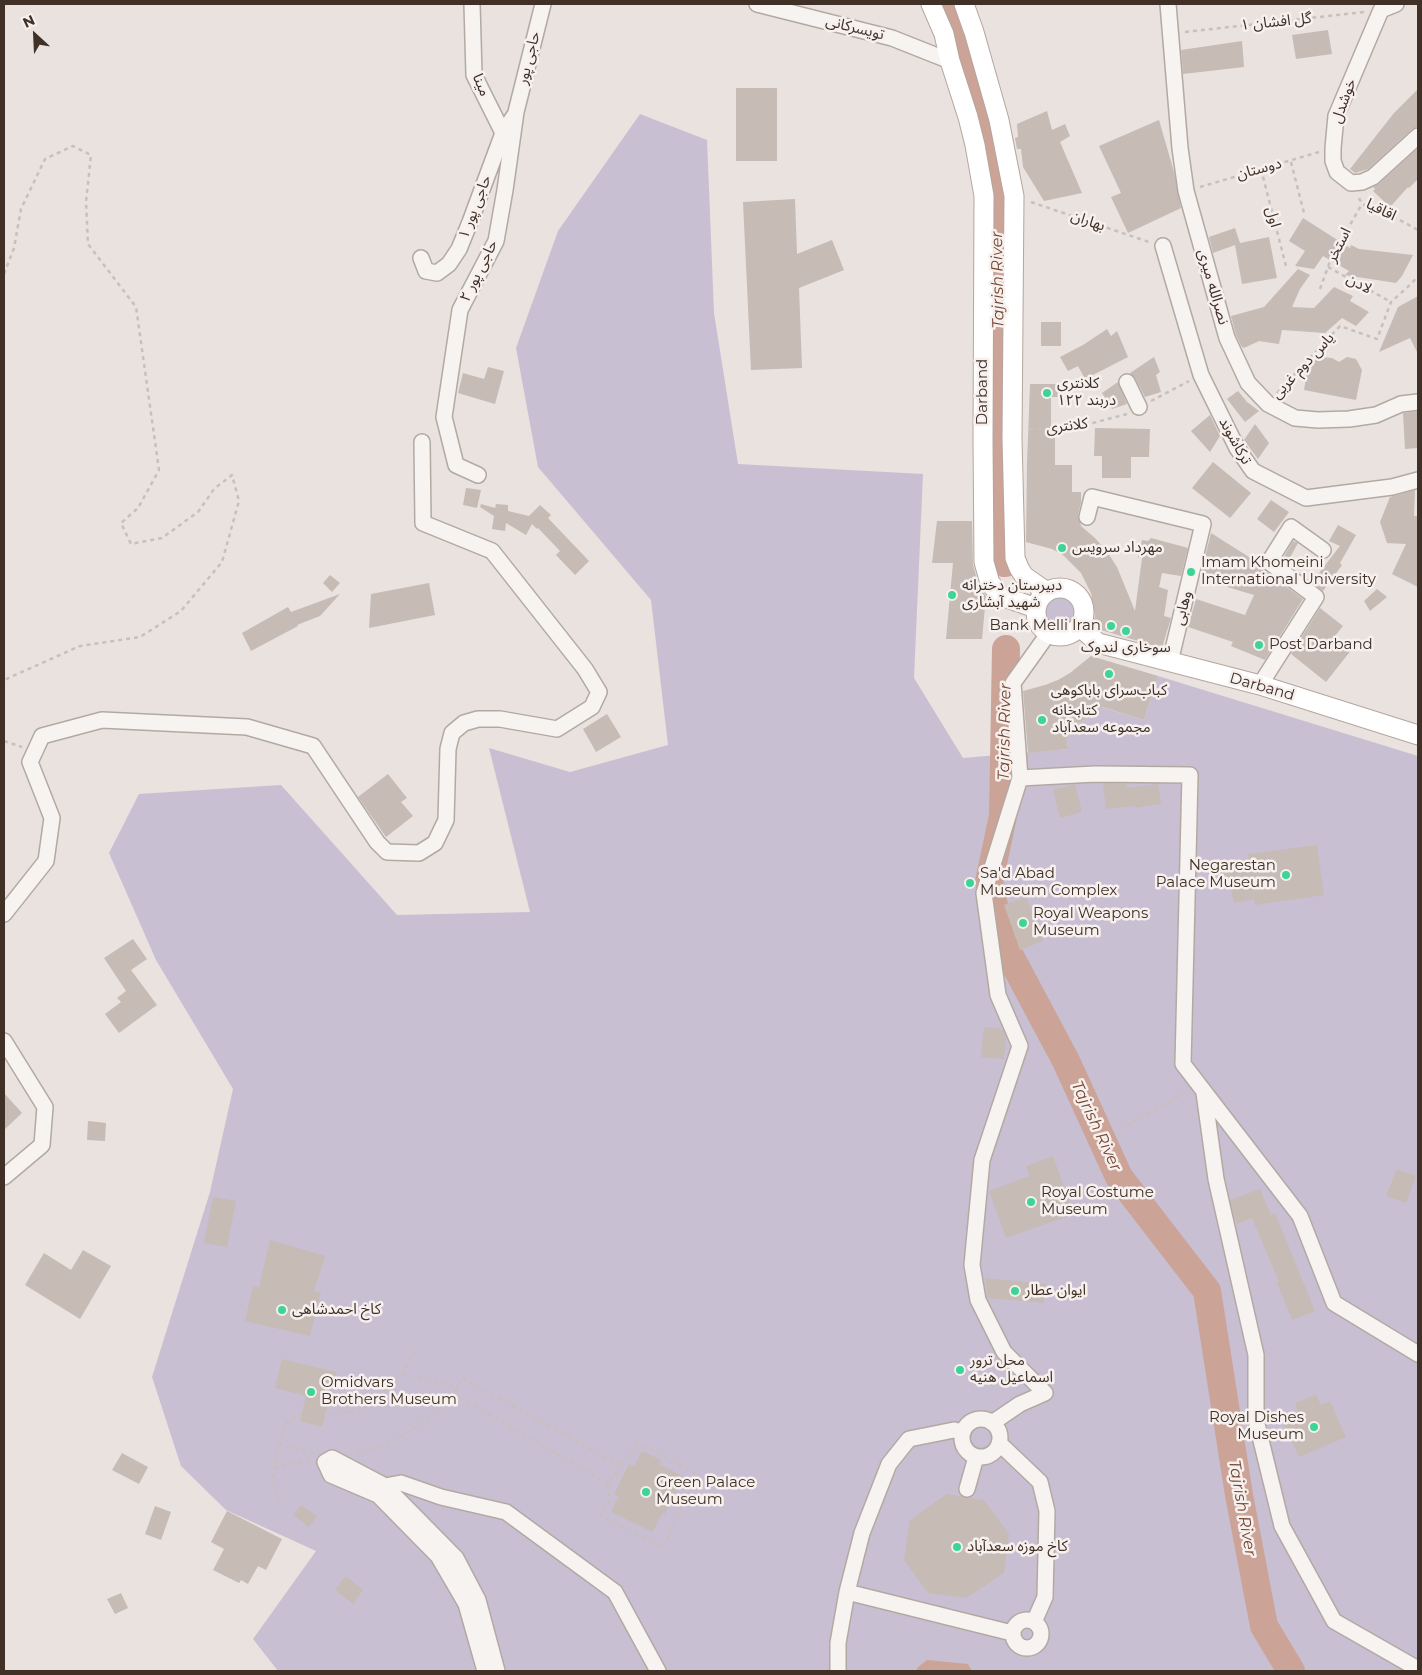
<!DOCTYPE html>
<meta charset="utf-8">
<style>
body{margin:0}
#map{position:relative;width:1422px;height:1675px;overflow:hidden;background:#e9e2de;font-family:Montserrat,sans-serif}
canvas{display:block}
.frame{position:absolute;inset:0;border:5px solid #403026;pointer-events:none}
.north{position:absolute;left:10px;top:10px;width:50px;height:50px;-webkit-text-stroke:4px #f6f0ee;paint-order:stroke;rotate:335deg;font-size:14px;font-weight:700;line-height:20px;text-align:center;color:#403026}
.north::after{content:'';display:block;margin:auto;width:18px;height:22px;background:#403026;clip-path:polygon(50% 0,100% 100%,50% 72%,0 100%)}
</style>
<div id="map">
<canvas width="1422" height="1675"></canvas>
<div class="frame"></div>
<div class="north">N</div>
</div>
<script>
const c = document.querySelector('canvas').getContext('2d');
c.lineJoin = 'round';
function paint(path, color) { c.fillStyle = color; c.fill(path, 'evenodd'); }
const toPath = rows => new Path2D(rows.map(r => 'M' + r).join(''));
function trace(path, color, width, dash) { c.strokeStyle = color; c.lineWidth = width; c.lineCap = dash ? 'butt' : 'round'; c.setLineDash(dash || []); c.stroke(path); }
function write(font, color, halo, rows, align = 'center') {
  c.font = font + ' Montserrat,"Noto Sans Arabic",sans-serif'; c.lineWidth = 5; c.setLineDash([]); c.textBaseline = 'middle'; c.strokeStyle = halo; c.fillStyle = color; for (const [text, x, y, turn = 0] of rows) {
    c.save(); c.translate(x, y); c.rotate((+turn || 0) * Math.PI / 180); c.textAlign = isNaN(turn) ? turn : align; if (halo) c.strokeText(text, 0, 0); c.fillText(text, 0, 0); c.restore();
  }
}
const green = toPath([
 [640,114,707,140,714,313,738,464,923,474,914,678,963,758,1068,749,1066,730,1086,719,1101,707,1144,720,1158,676,1418,756,1418,1671,278,1671,253,1639,316,1551,226,1510,181,1466,152,1377,210,1192,233,1089,156,960,109,853,139,794,281,785,397,915,530,912,489,748,570,772,668,745,651,600,538,467,516,348,558,231],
 '1046 612a14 14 0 1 1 28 0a14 14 0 1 1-28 0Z'
]);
const water = toPath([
 [927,1660,968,1664,972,1671,917,1671,917,1668]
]);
const river = toPath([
 [951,4,988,134,996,178,1005,563],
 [1006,649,1003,816,989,882,1001,939,1066,1061,1119,1177,1207,1291,1239,1495,1264,1626,1291,1671]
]);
const building = toPath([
 [1328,30,1332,54,1296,59,1292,35],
 [1242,41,1244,67,1183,74,1181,50],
 [736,88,777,88,777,161,736,161],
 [1418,89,1418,127,1412,129,1368,169,1355,173,1350,169,1394,113],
 [1047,111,1052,130,1065,124,1070,136,1060,142,1082,193,1044,201,1023,167,1021,149,1017,149,1015,138,1018,137,1017,124],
 [1159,120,1174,172,1181,208,1128,233,1111,197,1121,193,1099,146],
 [1418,148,1418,179,1409,188,1408,187,1390,207,1373,191,1375,189,1373,187,1379,184],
 [795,199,797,254,832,240,844,270,799,288,802,368,751,370,743,202],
 [1303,218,1350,248,1351,245,1359,249,1413,255,1402,276,1396,283,1345,275,1349,271,1323,256,1314,269,1295,266,1305,251,1289,241],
 [1235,228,1240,243,1269,237,1277,278,1242,284,1235,245,1213,253,1209,237],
 [1298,269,1310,275,1300,289,1292,307,1314,308,1334,287,1353,296,1350,301,1369,312,1356,326,1342,318,1325,333,1282,330,1279,344,1259,341,1244,348,1241,346,1236,335,1231,316,1264,307],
 [1418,296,1418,354,1410,338,1379,352,1398,307],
 [1041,322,1061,322,1061,346,1041,346],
 [1107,329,1111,336,1117,331,1128,357,1085,379,1078,366,1068,371,1060,357,1083,345],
 [1154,357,1160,372,1156,375,1161,392,1145,397,1135,378,1130,373],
 [1318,357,1332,358,1339,362,1347,357,1356,359,1362,370,1356,400,1304,390,1308,366],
 [488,367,504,371,495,404,458,393,463,373,484,379],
 [1118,382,1127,404,1112,409,1102,393],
 [1030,384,1058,384,1058,397,1051,397,1051,435,1055,435,1055,465,1072,465,1072,492,1081,492,1081,502,1078,515,1081,526,1096,539,1108,553,1117,567,1135,611,1142,558,1138,557,1142,540,1148,541,1151,538,1188,548,1181,576,1162,573,1159,587,1168,590,1164,616,1171,618,1162,648,1101,630,1093,624,1095,616,1091,593,1081,573,1063,555,1052,549,1026,542,1027,464],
 [1238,391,1247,402,1259,411,1245,422,1227,399],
 [1418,411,1418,448,1405,449,1403,413],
 [1210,415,1220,436,1210,452,1191,431],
 [1255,424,1269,443,1258,459,1244,440],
 [1095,428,1150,429,1149,457,1131,457,1131,478,1102,478,1102,456,1094,456],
 [1213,462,1251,493,1230,518,1192,488],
 [466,488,481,490,477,508,463,505],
 [1415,490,1414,516,1418,516,1418,587,1392,574,1406,544,1387,543,1380,522,1390,497],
 [1271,500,1289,512,1274,532,1257,519],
 [481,504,495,508,496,504,508,505,508,511,529,516,540,505,551,515,548,518,589,561,575,575,556,555,560,551,538,528,537,529,532,524,526,535,506,523,505,531,492,529,494,516,480,507],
 [937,521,972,521,973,565,979,586,986,596,982,639,946,639,953,563,932,563],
 [1338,525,1356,535,1340,563,1342,565,1323,591,1312,582,1340,546,1329,541],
 [1211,533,1260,564,1263,570,1303,599,1265,660,1231,646,1233,642,1188,627,1196,599,1245,615,1254,595,1224,586,1201,573],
 [1293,541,1298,543,1287,563,1282,560],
 [330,575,340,583,332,592,323,583],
 [429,583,435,615,369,628,371,594],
 [1377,589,1387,597,1370,611,1364,601],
 [340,594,320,616,297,625,298,626,251,651,242,633,288,607,291,612],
 [1320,608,1343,626,1335,636,1352,649,1326,682,1291,654],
 [1091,656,1158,676,1144,720,1102,707,1086,719,1066,730,1068,749,1028,753,1023,691,1045,685,1058,680,1070,673],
 [607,714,621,737,596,752,583,729],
 [388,774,407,798,401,802,413,816,386,837,358,797],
 [1103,783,1126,784,1127,788,1158,784,1161,804,1135,808,1135,806,1106,809],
 [1075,784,1082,812,1060,818,1053,790],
 [1317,845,1324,895,1255,905,1254,899,1234,903,1230,885,1220,887,1217,868,1249,861,1248,854],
 [1026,897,1043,941,1020,950,1004,905],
 [133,939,147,959,131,970,157,1005,119,1033,105,1014,121,1002,117,998,126,991,104,958],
 [984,1027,999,1028,1003,1030,1006,1038,1004,1059,981,1057],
 [4,1093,22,1113,4,1130],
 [88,1121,106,1123,105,1141,87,1140],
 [1053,1156,1074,1214,1006,1238,989,1191,1029,1176,1026,1166],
 [1397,1169,1416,1176,1406,1203,1386,1196],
 [1260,1189,1271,1215,1275,1213,1315,1311,1292,1320,1277,1283,1279,1282,1252,1218,1237,1224,1235,1219,1230,1200],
 [213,1197,236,1201,227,1247,204,1243],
 [270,1240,325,1256,314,1291,321,1293,310,1336,245,1321,253,1286,259,1287],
 [83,1250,111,1266,80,1319,25,1285,44,1253,71,1270],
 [985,1278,1046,1284,1044,1303,988,1298],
 [282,1359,336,1372,322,1427,300,1421,306,1396,275,1388],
 [1316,1395,1321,1405,1330,1401,1346,1437,1299,1457,1281,1418,1298,1412,1295,1403],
 [642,1451,661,1460,659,1464,682,1476,665,1514,662,1513,653,1532,611,1512,619,1496,614,1494,629,1464,634,1466],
 [122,1453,148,1467,139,1484,112,1470],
 [947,1494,984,1500,1009,1534,1004,1573,966,1598,928,1593,904,1560,910,1520],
 [301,1505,317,1516,309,1527,293,1515],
 [155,1506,171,1512,161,1540,145,1534],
 [227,1511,282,1539,266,1570,258,1566,248,1584,241,1580,239,1583,213,1570,224,1549,211,1542],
 [346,1576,363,1590,353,1604,335,1590],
 [121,1593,128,1608,115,1614,107,1599]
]);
const path = toPath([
 [1185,32,1364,12],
 [1291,162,1304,213],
 [1261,169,1286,266],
 [1200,187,1319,152],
 [1359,198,1362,204,1398,219,1418,230],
 [1031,202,1149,242],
 [1328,267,1391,302],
 [4,274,14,248,21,209,45,159,73,146,91,155,86,202,88,244,136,307,159,470,138,508,121,523,131,544,162,538,198,512,214,489,232,475,239,501,222,562,181,611,140,637,80,646,4,680],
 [1320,289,1332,256,1362,204],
 [1277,393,1340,326,1377,339,1391,302,1411,284,1418,276],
 [1151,401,1189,381],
 [1029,429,1074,428,1127,414],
 [4,741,22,747],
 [1126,1126,1186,1093],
 [402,1374,458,1386],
 [327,1415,338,1414,361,1409,374,1403,402,1374,415,1350],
 [279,1444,314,1453],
 [356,1453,378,1449,418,1427,450,1401,462,1378,619,1465,608,1484,454,1394],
 [275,1467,311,1460],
 [614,1474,622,1478],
 [608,1484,610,1499,601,1516,663,1547,696,1474,656,1452,637,1445,619,1465],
 [279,1501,273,1479,278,1444,286,1423,301,1413]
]);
const minor = toPath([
 [472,4,474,75,503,133],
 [757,4,892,38,950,61],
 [1168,4,1180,148,1186,191,1227,338,1248,383,1268,404,1295,418,1318,420,1349,419,1376,415,1401,404,1418,402],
 [1396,4,1381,10,1336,116,1333,148,1333,161,1337,172,1351,183,1362,182,1373,177,1418,136],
 [1163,246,1201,375,1237,448,1253,471,1306,498,1392,487,1418,480],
 [421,258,426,271,437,273,449,264,459,249,470,222,503,133,514,116],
 [1127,382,1139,407],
 [478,475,456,465,444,417,460,310,496,241,505,190,516,112,543,4],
 [1087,517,1092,497,1203,524,1170,662],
 [1260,685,1316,597,1269,562,1291,527,1323,550],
 [1020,778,1013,683,1048,634],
 [4,914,46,861,52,818,30,762,42,736,102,720,247,727,313,746,377,842,387,852,419,853,435,843,446,820,448,749,452,733,464,723,478,719,500,719,557,729,592,707,599,692,585,669,492,551,423,523,422,442],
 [4,1041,45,1107,42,1145,4,1177],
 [1204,1093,1216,1179,1256,1355,1256,1420,1282,1526,1334,1621,1418,1669],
 '962 1438a19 19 0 1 1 38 0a19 19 0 1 1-38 0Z',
 [992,1423,1020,1404,1045,1393,1004,1352,978,1300,972,1265,982,1160,1020,1046,998,995,984,893,1020,778,1095,774,1190,775,1183,1064,1300,1216,1334,1303,1418,1354],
 [999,1443,1040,1482,1047,1511,1045,1597,1034,1622],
 [385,1486,401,1483,441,1497,506,1512,615,1592,658,1671],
 [967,1489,976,1457],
 [847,1592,1012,1633],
 '1013 1634a14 14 0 1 1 28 0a14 14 0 1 1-28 0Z',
 [485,1671,466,1604,438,1556,378,1495,331,1475,325,1462,332,1458,385,1486,456,1558,478,1600,497,1671],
 [838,1671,838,1643,847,1592,862,1533,889,1464,909,1439,954,1430,963,1432]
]);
const major = toPath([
 [931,4,944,34,950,61,968,117,975,145,984,196,983,441,984,562,990,583,1001,596,1036,608],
 [964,4,974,32,999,120,1014,196,1012,438,1015,558,1019,568,1024,576,1047,592],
 '1036 612a24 24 0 1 1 48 0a24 24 0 1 1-48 0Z',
 [1080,627,1098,643,1260,685,1418,735]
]);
const markers = [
 [1047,393,5,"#3cd596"],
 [1062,548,5,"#3cd596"],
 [1191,572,5,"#3cd596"],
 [952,595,5,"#3cd596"],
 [1111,626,5,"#3cd596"],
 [1126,631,5,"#3cd596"],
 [1259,645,5,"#3cd596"],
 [1109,674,5,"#3cd596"],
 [1042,720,5,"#3cd596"],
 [1286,875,5,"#3cd596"],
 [970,883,5,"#3cd596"],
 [1023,923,5,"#3cd596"],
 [1031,1202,5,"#3cd596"],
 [1015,1291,5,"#3cd596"],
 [282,1310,5,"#3cd596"],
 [960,1370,5,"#3cd596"],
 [311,1392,5,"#3cd596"],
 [1314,1427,5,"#3cd596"],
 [646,1492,5,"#3cd596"],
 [957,1547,5,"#3cd596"]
];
const streetNames = [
 ["گل افشان ۱",1276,22,-6],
 ["تویسرکانی",855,28,14],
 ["حاجی پور",529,58,-76],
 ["مینا",481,85,68],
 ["خوشدل",1344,101,-70],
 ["دوستان",1259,169,-15],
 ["حاجی پور ۱",475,207,-69],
 ["اقاقیا",1381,210,26],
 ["اول",1273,217,75],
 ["بهاران",1088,221,19],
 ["استخر",1339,245,-63],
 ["حاجی پور ۲",479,271,-64],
 ["لادن",1359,284,29],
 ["نصرالله میری",1213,287,74],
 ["یاس دوم غربی",1303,366,-47],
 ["Darband",983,392,-90],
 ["کلانتری",1067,426,-7],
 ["ترکاشوند",1235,441,61],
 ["وهابی",1183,608,-76],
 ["Darband",1262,687,16]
];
const poiNames = [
 ["کلانتری",1057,384],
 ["۱۲۲ دربند",1057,401],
 ["مهرداد سرویس",1072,548],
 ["Imam Khomeini",1201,563],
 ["International University",1201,580],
 ["دبیرستان دخترانه",962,586],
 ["شهید آبشاری",962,603],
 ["Bank Melli Iran",1101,626,"right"],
 ["Post Darband",1269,645],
 ["سوخاری لندوک",1126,648,"center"],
 ["کباب‌سرای باباکوهی",1109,691,"center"],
 ["کتابخانه",1052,711],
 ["مجموعه سعدآباد",1052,728],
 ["Negarestan",1276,866,"right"],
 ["Palace Museum",1276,883,"right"],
 ["Sa'd Abad",980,874],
 ["Museum Complex",980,891],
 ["Royal Weapons",1033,914],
 ["Museum",1033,931],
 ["Royal Costume",1041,1193],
 ["Museum",1041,1210],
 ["ایوان عطار",1025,1291],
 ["کاخ احمدشاهی",292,1310],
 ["محل ترور",970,1361],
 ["اسماعیل هنیه",970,1378],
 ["Omidvars",321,1383],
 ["Brothers Museum",321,1400],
 ["Royal Dishes",1304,1418,"right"],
 ["Museum",1304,1435,"right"],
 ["Green Palace",656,1483],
 ["Museum",656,1500],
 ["کاخ موزه سعدآباد",967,1547]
];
const waterNames = [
 ["Tajrish River",998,280,-91],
 ["Tajrish River",1005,732,-89],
 ["Tajrish River",1096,1126,65],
 ["Tajrish River",1242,1508,80]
];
paint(green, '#c9bfd3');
paint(water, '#cba497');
trace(river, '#cba497', 28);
paint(building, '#c6bbb5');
trace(minor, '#b3a9a3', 18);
trace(major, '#b5a59d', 21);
trace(path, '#c7c0bc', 2.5, [4, 4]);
trace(minor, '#f7f3f1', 15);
trace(major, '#fff', 19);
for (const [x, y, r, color] of markers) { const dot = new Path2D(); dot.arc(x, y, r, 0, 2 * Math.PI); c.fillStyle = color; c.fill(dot); trace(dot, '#f6f0ee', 2); }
write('15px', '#403026', '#f6f0ee', streetNames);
write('15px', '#403026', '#f6f0ee', poiNames, 'left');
write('italic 16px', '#76442e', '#f6f0ee', waterNames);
</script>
